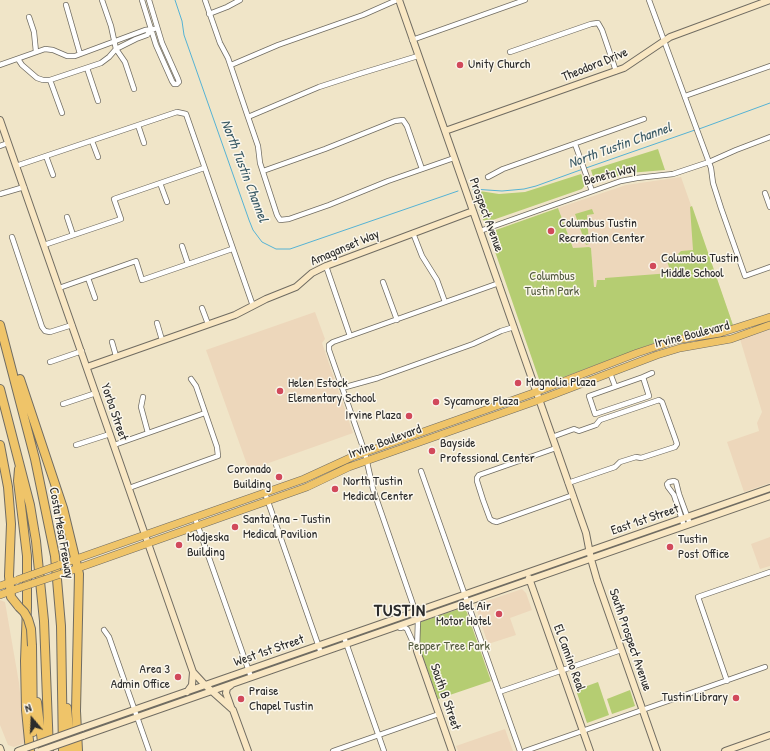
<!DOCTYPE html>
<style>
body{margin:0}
#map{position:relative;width:770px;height:751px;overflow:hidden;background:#f0e5c8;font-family:"Patrick Hand",sans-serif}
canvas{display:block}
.north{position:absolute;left:12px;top:699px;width:40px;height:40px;-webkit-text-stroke:3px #fbf7ec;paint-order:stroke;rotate:341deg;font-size:11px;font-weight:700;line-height:16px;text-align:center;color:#2b2b2b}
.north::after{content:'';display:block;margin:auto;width:14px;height:18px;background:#2b2b2b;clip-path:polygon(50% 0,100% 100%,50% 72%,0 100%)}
</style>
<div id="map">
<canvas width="770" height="751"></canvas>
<div class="north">N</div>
</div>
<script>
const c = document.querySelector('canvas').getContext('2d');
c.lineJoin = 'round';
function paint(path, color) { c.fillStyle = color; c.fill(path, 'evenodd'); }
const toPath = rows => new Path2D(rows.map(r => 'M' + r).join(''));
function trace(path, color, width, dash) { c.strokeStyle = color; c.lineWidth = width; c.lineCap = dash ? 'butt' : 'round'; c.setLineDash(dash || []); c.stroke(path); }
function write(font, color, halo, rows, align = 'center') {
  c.font = font + ' "Patrick Hand",sans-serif'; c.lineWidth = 3; c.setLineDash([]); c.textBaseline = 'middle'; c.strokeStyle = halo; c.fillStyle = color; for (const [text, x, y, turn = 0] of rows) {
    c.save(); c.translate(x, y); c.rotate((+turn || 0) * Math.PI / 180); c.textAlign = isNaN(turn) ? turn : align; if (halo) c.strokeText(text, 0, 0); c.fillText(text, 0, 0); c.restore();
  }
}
const built = toPath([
 [681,177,733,325,665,339,617,356,594,287,591,248,589,247,573,248,558,208,626,185],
 [315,312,325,339,322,343,353,433,249,470,206,350],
 [770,329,770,483,744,492,727,442,759,431,757,423,762,412,740,339],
 [770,537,770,566,760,569,751,544],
 [522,589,526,593,532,610,510,618,516,635,488,644,475,605],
 [0,600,5,602,19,683,25,743,14,747,8,745,0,725],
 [505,729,513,751,458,751,456,746]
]);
const green = toPath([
 [658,149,665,170,629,173,595,183,591,170],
 [581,174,586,184,582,189,487,222,483,220,473,190,499,194,525,192],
 [692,206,733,325,665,339,545,384,540,382,490,237,493,231,558,208,573,248,589,247,591,248,594,287,596,287,597,280,605,280,605,278,671,273,666,258,670,257,672,260,681,251,693,250,690,207],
 [592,209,594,214,587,215,589,244,586,245,575,214],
 [465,607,491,681,438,699,420,649,420,622],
 [598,682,609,715,587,723,576,690],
 [630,690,635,706,612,714,607,699]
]);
const stream = toPath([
 [175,0,182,21,184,35,249,220,253,230,262,242,276,249,290,249,458,191],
 [699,129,770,103],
 [586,168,695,130],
 [473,189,502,191,524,189,536,186,583,169]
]);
const street = toPath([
 [102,0,111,26,116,49,125,62,134,89],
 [142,0,156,45,172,81,174,84,177,84,179,82,178,79,162,43,149,0],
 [205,0,220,43,228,58,248,117,258,146,260,163,277,215,280,220,289,219,329,205,388,181,454,158],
 [649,0,707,157,711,168,713,183,721,208,745,276,770,267],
 [66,5,80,54],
 [209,14,227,7,240,0],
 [29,17,34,32,36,52],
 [412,40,525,0],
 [510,52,591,24,598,23,602,30,616,71],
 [18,59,22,65,37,78,43,80,50,80,101,63,109,57,116,49,136,39,147,35,151,30],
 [0,65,45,49,53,50,67,56,75,56,145,30,154,29],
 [231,65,278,45,363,15,397,0],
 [87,68,98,101],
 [50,80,62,113],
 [685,96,770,66],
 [248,117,319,87,359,74,418,56],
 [138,125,144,143],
 [92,141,98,157],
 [575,144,592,191],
 [0,146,8,143],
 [46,156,53,175],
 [16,166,177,112,186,114,253,306],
 [263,171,325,149,395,121,403,120,407,126,422,169],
 [488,177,503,169,644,119],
 [160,183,167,202],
 [765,193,770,207],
 [0,194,24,187],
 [67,217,73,235],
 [480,231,621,181,637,178,673,174,709,162,736,150,770,137],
 [413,233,422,256,437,280,445,302],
 [12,237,42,327,45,331,50,332,72,325],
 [44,245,121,219,114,199,204,168],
 [182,246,188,264],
 [326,266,350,336],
 [88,278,95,298],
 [383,282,397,320],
 [59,288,136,261,142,280,232,249],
 [202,308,208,324],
 [157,323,162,340],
 [112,342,116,356],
 [50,362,82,351],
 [610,373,615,386],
 [643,377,649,396,595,414,589,396,643,377],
 [643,377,652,373],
 [342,388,378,378,473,344,501,331,514,327],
 [143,397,141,407,148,433],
 [63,404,96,393],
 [552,437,574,429,579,431,596,425,600,420,659,400,662,402,675,438,677,444,675,447,641,458,636,457,620,462,615,467,568,483],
 [76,445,110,434],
 [114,445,205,413],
 [556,448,479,475,477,478,477,481,483,500,490,519,493,521,497,522,573,495],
 [421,471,520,751],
 [129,488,218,456,217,447,196,386,191,379],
 [265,493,321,653],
 [195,518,251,677],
 [684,526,674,495,668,487,667,484,669,482,674,481,676,482,679,494,690,524],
 [400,628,404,627,407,629,416,649],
 [104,630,109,637,149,751],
 [344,637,384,751],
 [417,651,418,619,373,489,365,453,329,350,329,345,333,342,499,283],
 [727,681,698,597,770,572],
 [499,692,621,650],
 [333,751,439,714],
 [525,751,765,667]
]);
const secondary = toPath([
 [399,0,586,533,591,559,597,580,657,751],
 [0,120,193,672,205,685,233,710,248,751],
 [445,131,624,68,670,37,770,0],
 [87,367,235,315,266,299,296,287,312,273,326,266,473,211],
 [529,578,590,751],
 [417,651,452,751],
 [187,692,192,685,193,672],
 [231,707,226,693,227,688,231,685],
 [82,728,770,488],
 [83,736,770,496],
 [0,748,1,751],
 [18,751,26,748],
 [725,751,770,735]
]);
const primary = toPath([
 [59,565,304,479,352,457,536,392,637,353,676,340,720,333,770,317],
 [67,572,307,487,349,467,539,400,657,355,680,348,731,339,770,325],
 [0,586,14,581],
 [0,595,19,588]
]);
const highway = toPath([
 [0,325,35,459,55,556,61,626,63,751],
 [20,379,63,508,79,574,76,711,78,751],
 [0,389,30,505,36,541,44,621,49,751],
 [0,445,8,487,11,524,9,576,11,597,19,607],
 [19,469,18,481,27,556,27,607,25,661,26,710,30,751],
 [32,646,33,732],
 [37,702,43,750],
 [67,708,71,751]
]);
const secondaryBridge = toPath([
 [26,748,82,728],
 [40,751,83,736]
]);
const primaryBridge = toPath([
 [17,580,59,565],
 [19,588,67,572]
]);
const highwayBridge = toPath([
 [19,607,24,612,28,619,31,629,32,646]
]);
const markers = [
 [460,65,4,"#d1495b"],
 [551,231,4,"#d1495b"],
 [653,266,4,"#d1495b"],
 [518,383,4,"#d1495b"],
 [280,391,4,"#d1495b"],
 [436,402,4,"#d1495b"],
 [409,416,4,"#d1495b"],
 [432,451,4,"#d1495b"],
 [279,477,4,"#d1495b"],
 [335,489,4,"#d1495b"],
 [235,527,4,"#d1495b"],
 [179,545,4,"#d1495b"],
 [670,547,4,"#d1495b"],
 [499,614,4,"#d1495b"],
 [178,677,4,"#d1495b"],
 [736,698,4,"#d1495b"],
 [241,699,4,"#d1495b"]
];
const poiNames = [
 ["Unity Church",468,65],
 ["Columbus Tustin",559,224],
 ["Recreation Center",559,239],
 ["Columbus Tustin",661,259],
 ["Middle School",661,274],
 ["Magnolia Plaza",526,383],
 ["Helen Estock",288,384],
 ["Elementary School",288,399],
 ["Sycamore Plaza",444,402],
 ["Irvine Plaza",401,416,"right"],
 ["Bayside",440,444],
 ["Professional Center",440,459],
 ["Coronado",271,470,"right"],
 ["Building",271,485,"right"],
 ["North Tustin",343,482],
 ["Medical Center",343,497],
 ["Santa Ana - Tustin",243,520],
 ["Medical Pavilion",243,535],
 ["Modjeska",187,538],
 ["Building",187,553],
 ["Tustin",678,540],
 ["Post Office",678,555],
 ["Bel Air",491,607,"right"],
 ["Motor Hotel",491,622,"right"],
 ["Area 3",170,670,"right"],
 ["Admin Office",170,685,"right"],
 ["Praise",249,692],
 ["Chapel Tustin",249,707],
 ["Tustin Library",728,698,"right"]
];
const streetNames = [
 ["Theodora Drive",595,65,-22],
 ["Beneta Way",610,175,-15],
 ["Prospect Avenue",486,215,70],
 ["Amaganset Way",345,248,-23],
 ["Irvine Boulevard",692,335,-14],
 ["Yorba Street",114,412,71],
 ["Irvine Boulevard",385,442,-20],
 ["East 1st Street",645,520,-19],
 ["Costa Mesa Freeway",61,533,80],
 ["South Prospect Avenue",630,640,71],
 ["West 1st Street",269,651,-19],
 ["El Camino Real",569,658,70],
 ["South B Street",445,697,71]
];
const parkNames = [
 ["Columbus",552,277],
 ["Tustin Park",552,292],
 ["Pepper Tree Park",449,647]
];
const waterNames = [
 ["North Tustin Channel",620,146,-20],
 ["North Tustin Channel",244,171,69]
];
const districtNames = [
 ["TUSTIN",400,611]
];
paint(built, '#edd7bb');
paint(green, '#b5cd72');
trace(stream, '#55b2d4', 1);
trace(street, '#706c62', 6);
trace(secondary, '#706c62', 8);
trace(primary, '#706c62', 8);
trace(highway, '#706c62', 10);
trace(street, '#fff', 4.5);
trace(secondary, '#f9e7c3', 6);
trace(primary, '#efc469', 7);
trace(highway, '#efc469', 8);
trace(secondaryBridge, '#706c62', 8, []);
trace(primaryBridge, '#706c62', 8, []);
trace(highwayBridge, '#706c62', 10, []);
trace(secondaryBridge, '#f9e7c3', 6);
trace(primaryBridge, '#efc469', 7);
trace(highwayBridge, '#efc469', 8);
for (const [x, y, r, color] of markers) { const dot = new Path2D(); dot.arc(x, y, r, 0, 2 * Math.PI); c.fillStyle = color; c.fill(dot); trace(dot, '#fbf7ec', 1.5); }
write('13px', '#2b2b2b', '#fbf7ec', poiNames, 'left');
write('13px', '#2b2b2b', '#fbf7ec', streetNames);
write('13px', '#545c40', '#fbf7ec', parkNames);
write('italic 14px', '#3a5a66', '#fbf7ec', waterNames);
c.letterSpacing = '1px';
write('bold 17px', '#2b2b2b', '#fbf7ec', districtNames);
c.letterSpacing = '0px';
</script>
